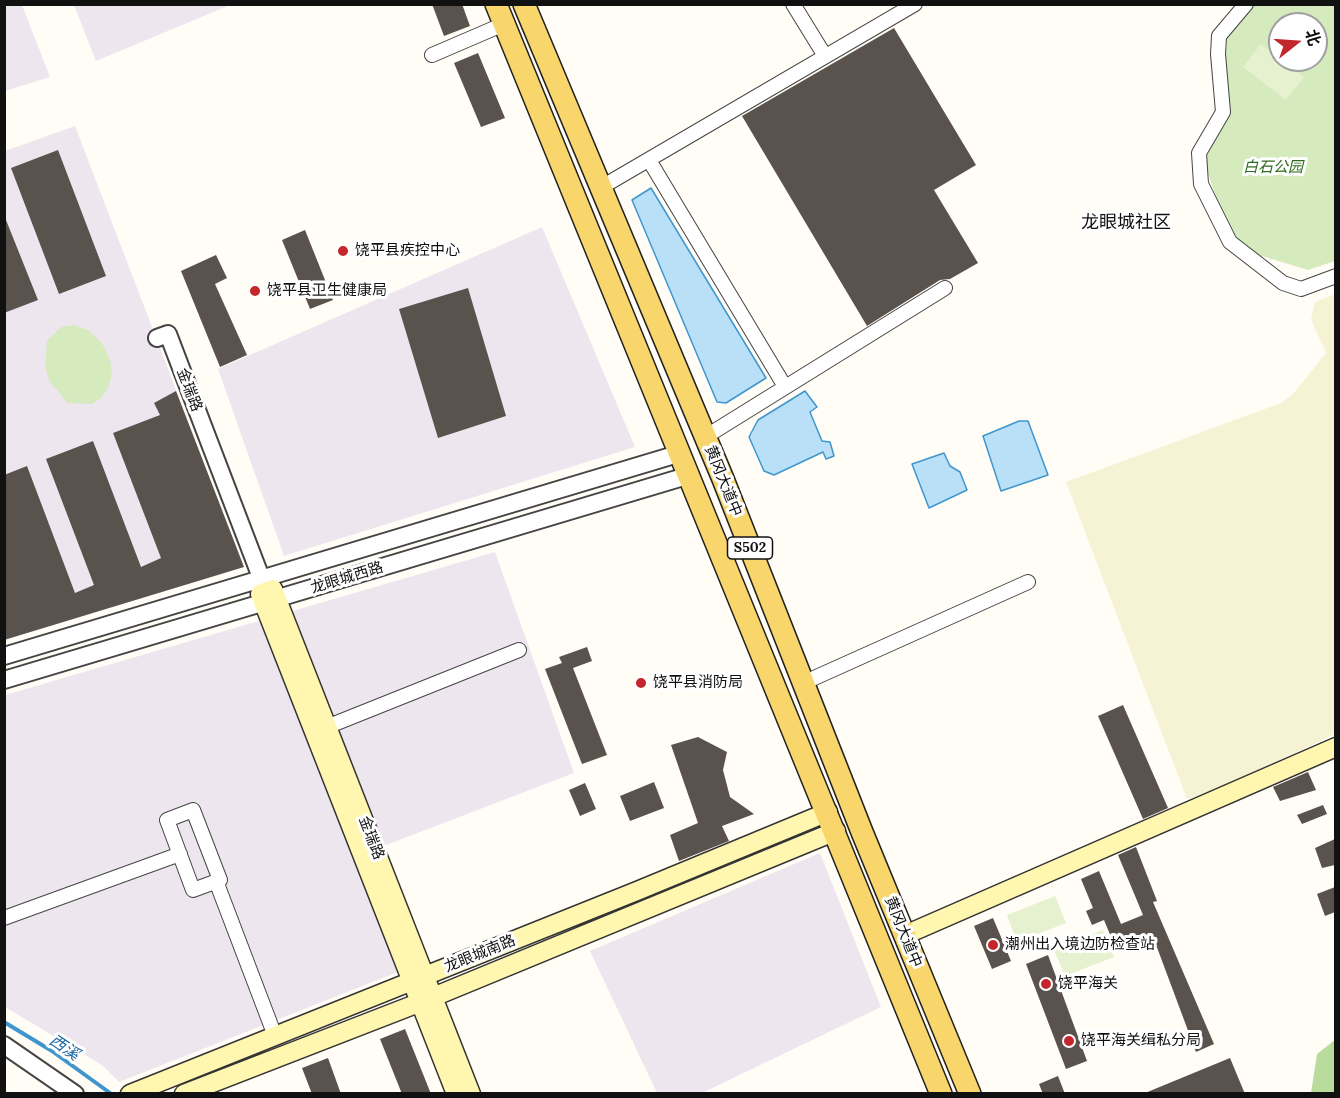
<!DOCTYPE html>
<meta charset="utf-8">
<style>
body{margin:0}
#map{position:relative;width:1340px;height:1098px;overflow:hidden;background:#fffdf5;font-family:Lora,"Noto Sans SC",serif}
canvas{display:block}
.frame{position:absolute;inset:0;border:6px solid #111;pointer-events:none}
.north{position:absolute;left:1268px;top:12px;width:60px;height:60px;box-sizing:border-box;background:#fff;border:2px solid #a0a0a0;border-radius:50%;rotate:73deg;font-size:16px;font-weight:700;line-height:24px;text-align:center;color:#111}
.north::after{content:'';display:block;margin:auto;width:21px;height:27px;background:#c4262e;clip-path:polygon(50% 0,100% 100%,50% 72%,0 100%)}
</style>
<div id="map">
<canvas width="1340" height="1098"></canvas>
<div class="frame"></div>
<div class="north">北</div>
</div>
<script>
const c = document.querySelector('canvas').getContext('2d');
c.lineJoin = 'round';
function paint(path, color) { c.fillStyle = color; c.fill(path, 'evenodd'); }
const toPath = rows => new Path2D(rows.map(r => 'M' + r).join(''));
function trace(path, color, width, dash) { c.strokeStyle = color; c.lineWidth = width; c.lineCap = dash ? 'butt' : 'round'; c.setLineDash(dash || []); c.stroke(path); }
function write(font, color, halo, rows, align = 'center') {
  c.font = font + ' Lora,"Noto Sans SC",serif'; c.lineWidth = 6; c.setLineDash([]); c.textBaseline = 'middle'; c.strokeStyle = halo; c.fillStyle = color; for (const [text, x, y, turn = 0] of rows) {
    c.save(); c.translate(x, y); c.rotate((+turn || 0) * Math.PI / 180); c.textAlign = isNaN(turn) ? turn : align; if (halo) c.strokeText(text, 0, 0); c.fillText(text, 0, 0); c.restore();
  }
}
const industrial = toPath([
 [4,5,22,5,50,77,5,91],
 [74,5,230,5,96,61],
 [75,126,244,567,5,640,5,151],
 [542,227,635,447,284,556,218,369],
 [495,552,574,773,355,857,398,972,119,1082,102,1065,5,1007,5,695],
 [820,853,881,1007,702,1093,657,1093,590,951]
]);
const farmland = toPath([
 [1335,294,1335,734,1212,792,1187,799,1066,482,1281,403,1293,394,1326,353,1311,320,1315,302]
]);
const green = toPath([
 [1251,5,1335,5,1335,261,1308,270,1252,253,1228,233,1204,161,1229,113,1221,62,1228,30],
 [1280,24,1316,24,1316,60,1280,60],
 [74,325,88,330,102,343,110,360,112,373,108,388,101,398,92,404,68,403,50,382,45,367,47,341,61,327]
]);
const forest = toPath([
 [1335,1040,1335,1093,1311,1093,1317,1054]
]);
const pitch = toPath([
 [1261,44,1304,77,1286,100,1243,67],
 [1055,896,1066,923,1017,942,1007,915],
 [1103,930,1114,957,1065,976,1054,950]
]);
const water = toPath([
 [651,188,766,378,726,403,717,402,632,200,651,188],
 [805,391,817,407,810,412,822,441,830,442,834,456,826,459,823,452,774,475,764,471,749,437,758,420,805,391],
 [1019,421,1028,421,1048,475,1001,491,983,436,1019,421],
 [944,453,950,466,960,472,967,490,929,508,912,464,944,453]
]);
const stream = toPath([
 [4,1022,52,1051,110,1093]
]);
const building = toPath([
 [432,4,462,4,470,26,444,36],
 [894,28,976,165,934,190,978,263,950,279,940,280,867,326,742,116],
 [478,53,505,118,481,127,454,63],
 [58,150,106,276,59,294,11,168],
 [4,215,38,300,4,313],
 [305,230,333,300,310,309,282,240],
 [216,255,227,278,215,284,247,355,220,367,181,271],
 [468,288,506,416,438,438,399,309],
 [176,391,244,567,4,640,4,475,27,466,75,593,94,585,46,459,93,441,141,567,161,558,113,433,160,415,154,403],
 [587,647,592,661,573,668,607,755,582,764,545,669,562,663,559,657],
 [1123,705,1168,808,1143,819,1098,716],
 [698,737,727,752,723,770,730,797,754,814,722,826,729,841,679,861,670,835,698,823,671,745],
 [1308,772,1316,790,1280,801,1273,787],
 [654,782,664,808,630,821,620,796],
 [585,783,596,809,580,816,569,790],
 [1323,805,1327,814,1302,824,1297,815],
 [1335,839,1335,865,1322,868,1315,848],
 [1136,847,1157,901,1153,902,1214,1044,1196,1052,1152,934,1116,949,1104,920,1092,925,1086,911,1093,908,1081,879,1099,871,1121,924,1143,915,1118,855],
 [1335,887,1335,912,1325,916,1317,894],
 [993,918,1011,961,992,969,974,926],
 [1048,955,1087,1061,1066,1069,1026,964],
 [405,1029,431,1094,402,1094,380,1039],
 [328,1058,341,1094,312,1094,302,1068],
 [1230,1058,1245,1094,1145,1094,1145,1093],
 [1058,1076,1065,1094,1043,1094,1039,1084]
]);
const minor = toPath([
 [793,4,825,56],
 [1246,4,1219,36,1218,54,1223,112,1199,153,1201,184,1230,242,1283,283,1301,289,1336,276],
 [432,55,504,24],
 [649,160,784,385],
 [600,188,915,4],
 [705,437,945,288],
 [803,683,1028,582],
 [319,730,519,650],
 [193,810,220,880,193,890,167,820,193,810],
 [216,881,275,1036],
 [4,918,180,854]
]);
const tertiary = toPath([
 [157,338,168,334,265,588],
 [4,656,681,453],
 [4,680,690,475],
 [4,1045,75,1094]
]);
const secondary = toPath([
 [905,935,1336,747],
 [130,1094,637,891,828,812],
 [184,1094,421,1002,836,831],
 [456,1094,260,594,273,589,471,1094]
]);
const primary = toPath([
 [496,4,941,1094],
 [524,4,723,479,862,832,970,1094]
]);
const markers = [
 [343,251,6,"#c4262e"],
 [255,291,6,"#c4262e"],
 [641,683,6,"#c4262e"],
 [993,945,6,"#c4262e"],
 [1046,984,6,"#c4262e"],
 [1069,1041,6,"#c4262e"]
];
const shields = [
 [750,548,45]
];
const shieldNames = [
 ["S502",750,548]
];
const parkNames = [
 ["白石公园",1273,168]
];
const poiNames = [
 ["饶平县疾控中心",355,251],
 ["饶平县卫生健康局",267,291],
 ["饶平县消防局",653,683],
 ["潮州出入境边防检查站",1005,945],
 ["饶平海关",1058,984],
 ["饶平海关缉私分局",1081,1041]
];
const streetNames = [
 ["金瑞路",189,390,69],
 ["黄冈大道中",723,481,68],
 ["龙眼城西路",347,578,-17],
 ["金瑞路",371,838,69],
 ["黄冈大道中",903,932,68],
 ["龙眼城南路",480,954,-22]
];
const waterNames = [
 ["西溪",64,1048,34]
];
const quarterNames = [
 ["龙眼城社区",1126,223]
];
paint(industrial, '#eee6ef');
paint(farmland, '#f6f3d4');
paint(green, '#d5ebbd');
paint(forest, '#b9dc9c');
paint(pitch, '#e6f2cf');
paint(water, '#b9e0f7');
trace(water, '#3f96cf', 1.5);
trace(stream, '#3f96cf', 4);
paint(building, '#5a524d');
trace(minor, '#444', 16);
trace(tertiary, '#444', 20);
trace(secondary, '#333', 21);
trace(primary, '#222', 24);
trace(minor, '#fff', 14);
trace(tertiary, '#fff', 16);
trace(secondary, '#fff6b0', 18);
trace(primary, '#f9d66b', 21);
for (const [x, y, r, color] of markers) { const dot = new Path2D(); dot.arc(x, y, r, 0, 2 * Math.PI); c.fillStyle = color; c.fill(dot); trace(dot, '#fff', 2); }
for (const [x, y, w] of shields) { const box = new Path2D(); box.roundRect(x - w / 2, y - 11, w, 22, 4.5); c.fillStyle = '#fff'; c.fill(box); trace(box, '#111', 1.5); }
write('bold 14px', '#111', null, shieldNames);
write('italic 15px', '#2f6b1f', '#fff', parkNames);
write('15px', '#111', '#fff', poiNames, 'left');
write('15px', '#111', '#fff', streetNames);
write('italic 16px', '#1768a6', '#fff', waterNames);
write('18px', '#111', '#fff', quarterNames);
</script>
